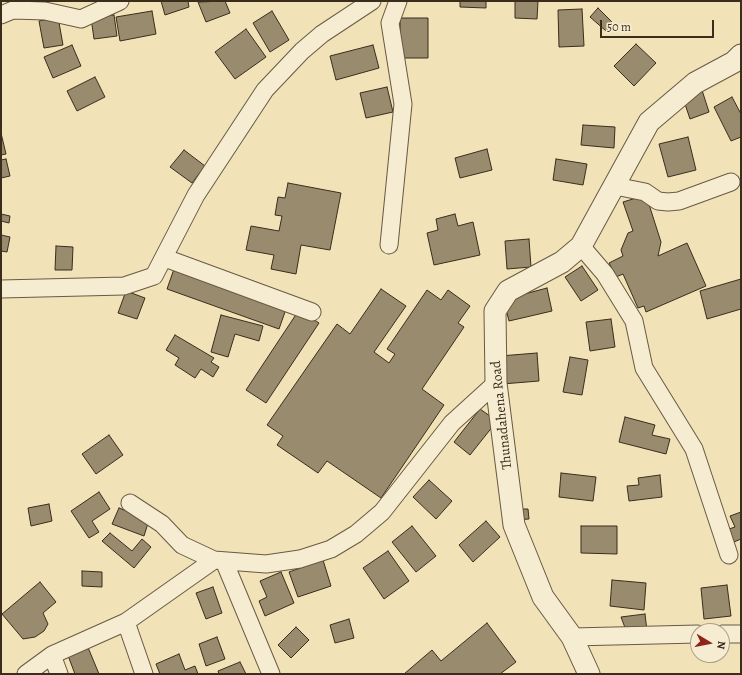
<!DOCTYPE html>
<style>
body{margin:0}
#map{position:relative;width:742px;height:675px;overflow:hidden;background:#f1e2b8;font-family:Alegreya,serif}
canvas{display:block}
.frame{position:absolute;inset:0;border:2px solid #3a2d1c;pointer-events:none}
.north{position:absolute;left:690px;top:623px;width:40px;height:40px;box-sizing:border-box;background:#f6ecd1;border:1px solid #aba089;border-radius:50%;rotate:100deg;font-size:11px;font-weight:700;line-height:16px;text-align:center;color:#3a2d1c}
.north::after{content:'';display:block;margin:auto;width:14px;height:18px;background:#8f2418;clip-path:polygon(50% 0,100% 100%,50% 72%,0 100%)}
.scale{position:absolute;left:600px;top:20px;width:114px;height:18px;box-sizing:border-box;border:2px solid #3a2d1c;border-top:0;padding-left:5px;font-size:12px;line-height:14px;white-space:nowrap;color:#3a2d1c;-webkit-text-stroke:3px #f6ecd1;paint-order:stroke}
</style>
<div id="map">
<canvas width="742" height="675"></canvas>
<div class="frame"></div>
<div class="north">N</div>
<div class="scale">50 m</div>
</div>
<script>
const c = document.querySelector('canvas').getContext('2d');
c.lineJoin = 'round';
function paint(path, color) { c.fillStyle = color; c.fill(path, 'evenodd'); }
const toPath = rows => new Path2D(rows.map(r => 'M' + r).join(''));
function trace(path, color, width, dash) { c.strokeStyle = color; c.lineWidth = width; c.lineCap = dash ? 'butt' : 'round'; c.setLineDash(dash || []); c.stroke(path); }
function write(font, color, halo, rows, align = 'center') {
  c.font = font + ' Alegreya,serif'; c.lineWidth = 3; c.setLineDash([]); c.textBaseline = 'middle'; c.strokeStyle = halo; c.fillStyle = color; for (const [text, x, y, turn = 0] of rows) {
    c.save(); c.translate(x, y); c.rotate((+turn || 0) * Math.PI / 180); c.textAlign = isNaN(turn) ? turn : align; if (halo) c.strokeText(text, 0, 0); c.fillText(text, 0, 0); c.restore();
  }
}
const building = toPath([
 [161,1,188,1,189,7,165,15,161,1],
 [225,1,230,13,206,22,198,2,225,1],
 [460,1,486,1,486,8,460,7,460,1],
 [515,1,538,1,537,19,515,18,515,1],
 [598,8,613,23,606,31,590,17,598,8],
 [582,9,584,46,559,47,558,10,582,9],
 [152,11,156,34,120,41,116,17,152,11],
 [272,11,289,40,270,52,253,23,272,11],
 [114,15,117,36,94,39,91,18,114,15],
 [58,17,63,45,44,48,39,21,58,17],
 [400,18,428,18,428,58,400,58,400,18],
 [246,29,266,57,235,79,215,52,246,29],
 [636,44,656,63,634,86,614,66,636,44],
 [72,45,81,66,53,78,44,57,72,45],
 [373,45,379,68,336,80,330,56,373,45],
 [95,77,105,97,77,111,67,91,95,77],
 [387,87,393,112,366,118,360,93,387,87],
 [701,87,709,112,690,119,682,95,701,87],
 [732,97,741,114,741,137,731,141,714,107,732,97],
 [583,125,615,127,614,148,581,145,583,125],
 [1,133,6,154,1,155,1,133],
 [688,137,696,170,668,177,659,144,688,137],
 [487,149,492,170,460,178,455,158,487,149],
 [184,150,205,166,192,183,170,167,184,150],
 [6,159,10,176,1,178,1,160,6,159],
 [556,159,587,164,583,185,553,180,556,159],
 [288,183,341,193,330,250,301,245,296,274,271,269,274,255,246,250,251,226,279,231,282,216,275,215,278,197,285,198,288,183],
 [646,195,661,242,658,256,687,243,706,286,646,312,644,306,638,308,623,274,616,277,609,263,623,256,621,250,628,233,633,231,623,202,646,195],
 [1,214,10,216,9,223,1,221,1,214],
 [455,214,458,226,473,222,480,255,434,265,427,233,438,230,436,219,455,214],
 [1,235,10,237,7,252,1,251,1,235],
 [529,239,531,267,507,269,505,241,529,239],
 [56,246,73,247,72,270,55,270,56,246],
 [582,266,598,290,581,301,565,277,582,266],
 [174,269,286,309,279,329,167,289,174,269],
 [741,279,741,309,707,319,700,291,741,279],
 [547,288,552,311,509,321,506,309,517,296,547,288],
 [381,289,406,306,374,352,389,363,395,354,387,349,427,290,441,300,448,290,470,306,458,323,464,327,422,389,444,405,381,498,327,461,318,473,277,445,283,436,267,425,337,324,350,334,381,289],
 [126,291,145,298,137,319,118,313,126,291],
 [299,310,319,323,266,403,246,390,299,310],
 [221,315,263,326,259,341,235,334,228,357,211,352,221,315],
 [611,319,615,347,590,351,586,322,611,319],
 [175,335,214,358,211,362,219,367,213,377,201,369,195,378,175,365,179,358,166,350,175,335],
 [537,353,539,381,502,384,500,356,537,353],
 [570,357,588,360,582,395,563,392,570,357],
 [480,409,497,421,470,455,454,442,480,409],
 [625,417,655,425,652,435,670,439,666,454,619,442,625,417],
 [109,435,123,455,96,474,82,454,109,435],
 [561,473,596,477,593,501,559,497,561,473],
 [660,475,662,497,629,501,627,486,639,485,638,478,660,475],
 [429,480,452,501,436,519,413,497,429,480],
 [99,492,110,509,92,521,99,532,89,538,71,511,99,492],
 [49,504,52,521,31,526,28,508,49,504],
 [119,508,149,520,144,536,112,524,119,508],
 [513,509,528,509,529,519,514,520,513,509],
 [741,512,741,539,734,542,729,529,735,527,730,516,741,512],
 [486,521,500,537,473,562,459,545,486,521],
 [412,526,436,556,416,572,392,542,412,526],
 [581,526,617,526,617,554,581,553,581,526],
 [110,533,132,551,142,539,151,547,134,568,102,541,110,533],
 [388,551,409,581,384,599,363,568,388,551],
 [323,560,331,586,298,597,289,572,323,560],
 [82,571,102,572,102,587,82,586,82,571],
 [281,572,294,603,265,616,259,601,267,597,260,581,281,572],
 [612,580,646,583,644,610,610,606,612,580],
 [40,582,56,602,43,613,48,624,44,631,35,637,23,639,2,614,40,582],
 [727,585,731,616,704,619,701,588,727,585],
 [213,587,222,613,206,619,196,593,213,587],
 [645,614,647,631,627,633,621,617,645,614],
 [349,619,354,638,335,643,330,625,349,619],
 [487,623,516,662,500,674,404,674,432,650,441,661,487,623],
 [296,627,309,640,291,658,278,645,296,627],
 [217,637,225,659,206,666,199,644,217,637],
 [87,645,99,674,75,674,67,653,87,645],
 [179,654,185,670,195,666,198,674,160,674,156,664,179,654],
 [240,662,246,674,219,674,218,671,240,662]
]);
const minor = toPath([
 [1,15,13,10,45,11,81,19,120,1],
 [615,186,645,192,658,201,668,202,679,201,731,182],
 [389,245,403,104,390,23,398,1],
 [581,246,605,274,634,321,644,368,694,449,729,555],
 [165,258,312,312],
 [1,289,124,286,154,276,196,195,265,90,302,51,322,34,372,1],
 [130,503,162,524,182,545,214,560],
 [224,561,271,674],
 [126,622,144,674],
 [722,634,741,634],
 [572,637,698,634],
 [52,655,59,674],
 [26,674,52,655,126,622,214,560,266,564,300,559,331,549,356,534,382,512,452,423,496,383]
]);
const tertiary = toPath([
 [589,674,572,637,543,597,514,525,496,383,495,311,508,291,562,262,581,246,649,122,695,83,734,62,741,55]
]);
const streetNames = [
 ["Thunadahena Road",502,415,-96]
];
paint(building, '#998b6d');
trace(building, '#3a2d1c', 1);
trace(minor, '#685a43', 19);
trace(tertiary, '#685a43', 23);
trace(minor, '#f6ecd1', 17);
trace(tertiary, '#f6ecd1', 21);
write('14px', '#3a2d1c', '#f6ecd1', streetNames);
</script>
